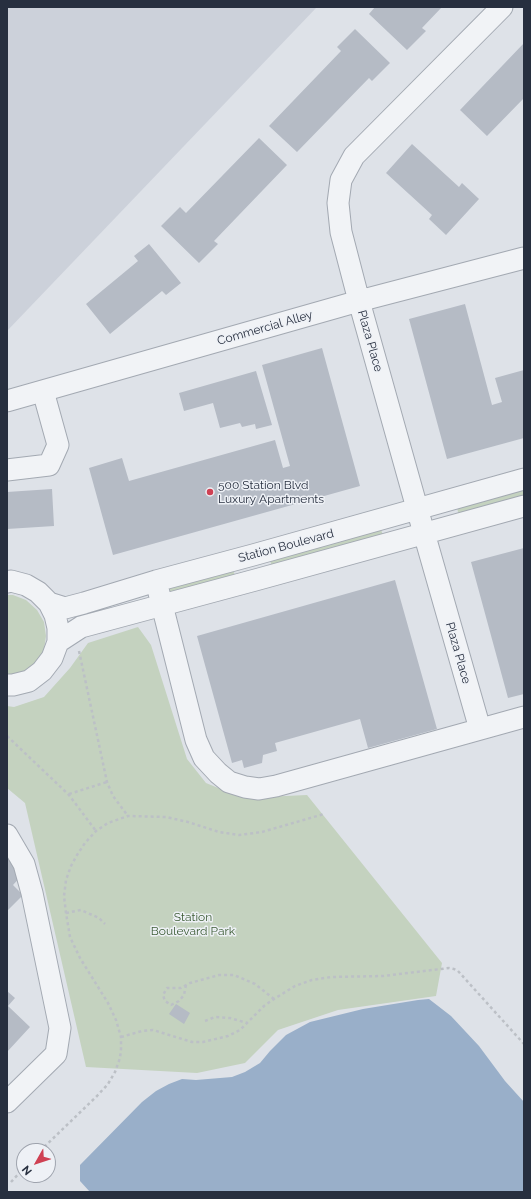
<!DOCTYPE html>
<style>
body{margin:0}
#map{position:relative;width:531px;height:1199px;overflow:hidden;background:#dee2e8;font-family:Raleway,sans-serif}
canvas{display:block}
.frame{position:absolute;inset:0;border:8px solid #272f3f;pointer-events:none}
.north{position:absolute;left:16px;top:1143px;width:40px;height:40px;box-sizing:border-box;background:#eef1f6;border:1px solid #9ea3ad;border-radius:50%;rotate:231deg;font-size:11px;font-weight:700;line-height:16px;text-align:center;color:#272f3f}
.north::after{content:'';display:block;margin:auto;width:14px;height:18px;background:#cf4153;clip-path:polygon(50% 0,100% 100%,50% 72%,0 100%)}
</style>
<div id="map">
<canvas width="531" height="1199"></canvas>
<div class="frame"></div>
<div class="north">N</div>
</div>
<script>
const c = document.querySelector('canvas').getContext('2d');
c.lineJoin = 'round';
function paint(path, color) { c.fillStyle = color; c.fill(path, 'evenodd'); }
const toPath = rows => new Path2D(rows.map(r => 'M' + r).join(''));
function trace(path, color, width, dash) { c.strokeStyle = color; c.lineWidth = width; c.lineCap = dash ? 'butt' : 'round'; c.setLineDash(dash || []); c.stroke(path); }
function write(font, color, halo, rows, align = 'center') {
  c.font = font + ' Raleway,sans-serif'; c.lineWidth = 3; c.setLineDash([]); c.textBaseline = 'middle'; c.strokeStyle = halo; c.fillStyle = color; for (const [text, x, y, turn = 0] of rows) {
    c.save(); c.translate(x, y); c.rotate((+turn || 0) * Math.PI / 180); c.textAlign = isNaN(turn) ? turn : align; if (halo) c.strokeText(text, 0, 0); c.fillText(text, 0, 0); c.restore();
  }
}
const built = toPath([
 [7,7,317,7,7,331]
]);
const green = toPath([
 [524,486,524,499,461,515,458,512,457,507],
 [380,527,384,538,272,568,269,556],
 [232,566,236,579,168,595,169,584],
 [7,595,13,595,26,600,37,610,44,622,46,636,44,650,37,663,25,672,7,676],
 [138,627,151,645,187,759,206,783,243,798,307,795,442,963,436,996,338,1010,278,1030,245,1063,197,1073,86,1067,25,803,7,788,7,706,14,707,44,697,70,668,88,643]
]);
const water = toPath([
 [429,999,451,1016,479,1046,505,1081,524,1102,524,1192,90,1192,80,1181,80,1165,142,1102,156,1091,169,1084,182,1079,196,1080,232,1077,245,1072,260,1063,270,1051,286,1035,310,1022,363,1009,418,1000]
]);
const building = toPath([
 [375,7,442,7,422,28,426,31,407,50,369,14],
 [355,29,390,63,372,81,369,78,297,152,269,126,341,51,337,47],
 [524,43,524,98,487,136,460,110],
 [259,138,287,165,214,241,218,244,199,263,161,226,180,207,186,213],
 [412,144,459,187,462,183,479,199,446,235,429,219,432,215,386,173],
 [149,244,181,283,166,295,162,291,110,334,86,304,138,261,134,256],
 [465,304,492,405,502,402,495,378,524,370,524,438,447,459,409,319],
 [322,348,360,486,113,555,89,468,122,458,129,481,275,440,283,468,290,466,262,365],
 [256,371,272,425,256,429,255,424,242,427,240,423,220,428,213,403,184,411,179,393],
 [52,489,54,526,7,529,7,492],
 [524,548,524,694,508,698,471,562],
 [395,580,437,729,368,748,360,719,275,743,277,751,263,755,262,763,244,768,242,760,232,763,197,636],
 [7,857,24,873,13,885,23,895,8,910,7,909],
 [7,991,15,998,8,1006,30,1027,7,1052],
 [176,1004,190,1013,184,1024,169,1014]
]);
const path = toPath([
 [79,651,107,782,113,796,128,816],
 [7,736,69,795,96,831],
 [69,794,107,782],
 [66,913,81,910,99,918,105,924],
 [186,985,184,995,179,1001,171,1005,165,1001,163,995,167,988,181,988,190,983,219,975,234,975,255,984,274,999],
 [205,1021,215,1017,230,1018,247,1023],
 [121,1037,142,1031,153,1030,192,1042,203,1042,228,1036,240,1030,264,1006,274,999,295,986,312,980,331,977,383,976,449,968,454,969,458,971,524,1044],
 [40,1151,97,1096,108,1084,115,1072,120,1058,121,1049,121,1037,116,1020,108,1003,80,958,70,937,66,913,64,896,66,880,71,866,77,855,85,843,96,831,108,823,128,816,166,817,188,822,219,832,239,835,262,832,324,814],
 [11,1182,24,1168]
]);
const minor = toPath([
 [7,401,359,301,524,258],
 [7,470,49,465,58,445,43,391],
 [156,581,196,740,204,758,218,773,229,782,245,787,259,789,276,786,524,717],
 [7,582,11,581,26,585,38,592,49,603,55,615,58,628,58,642,52,658,42,671,29,681,13,685,7,685],
 [49,603,65,608,84,603,156,581,253,555,524,479],
 [58,642,81,627,259,579,524,506],
 [480,729,424,533,359,301,341,232,338,203,341,180,354,156,502,7],
 [7,835,24,864,32,893,60,1028,56,1054,7,1102]
]);
const markers = [
 [210,492,4,"#cf4153"]
];
const streetNames = [
 ["Commercial Alley",265,328,-16],
 ["Plaza Place",370,341,74],
 ["Station Boulevard",286,546,-15],
 ["Plaza Place",458,653,74]
];
const poiNames = [
 ["500 Station Blvd",218,485],
 ["Luxury Apartments",218,499]
];
const parkNames = [
 ["Station",193,917],
 ["Boulevard Park",193,931]
];
paint(built, '#ccd1da');
paint(green, '#c4d2bf');
paint(water, '#99afc9');
paint(building, '#b5bbc5');
trace(minor, '#a3a9b2', 23);
trace(path, '#bcc0c6', 2.5, [3, 3]);
trace(minor, '#f1f3f6', 21);
for (const [x, y, r, color] of markers) { const dot = new Path2D(); dot.arc(x, y, r, 0, 2 * Math.PI); c.fillStyle = color; c.fill(dot); trace(dot, '#eef1f6', 1.5); }
write('12px', '#272f3f', '#eef1f6', streetNames);
write('12px', '#272f3f', '#eef1f6', poiNames, 'left');
write('12px', '#3b5b34', '#eef1f6', parkNames);
</script>
